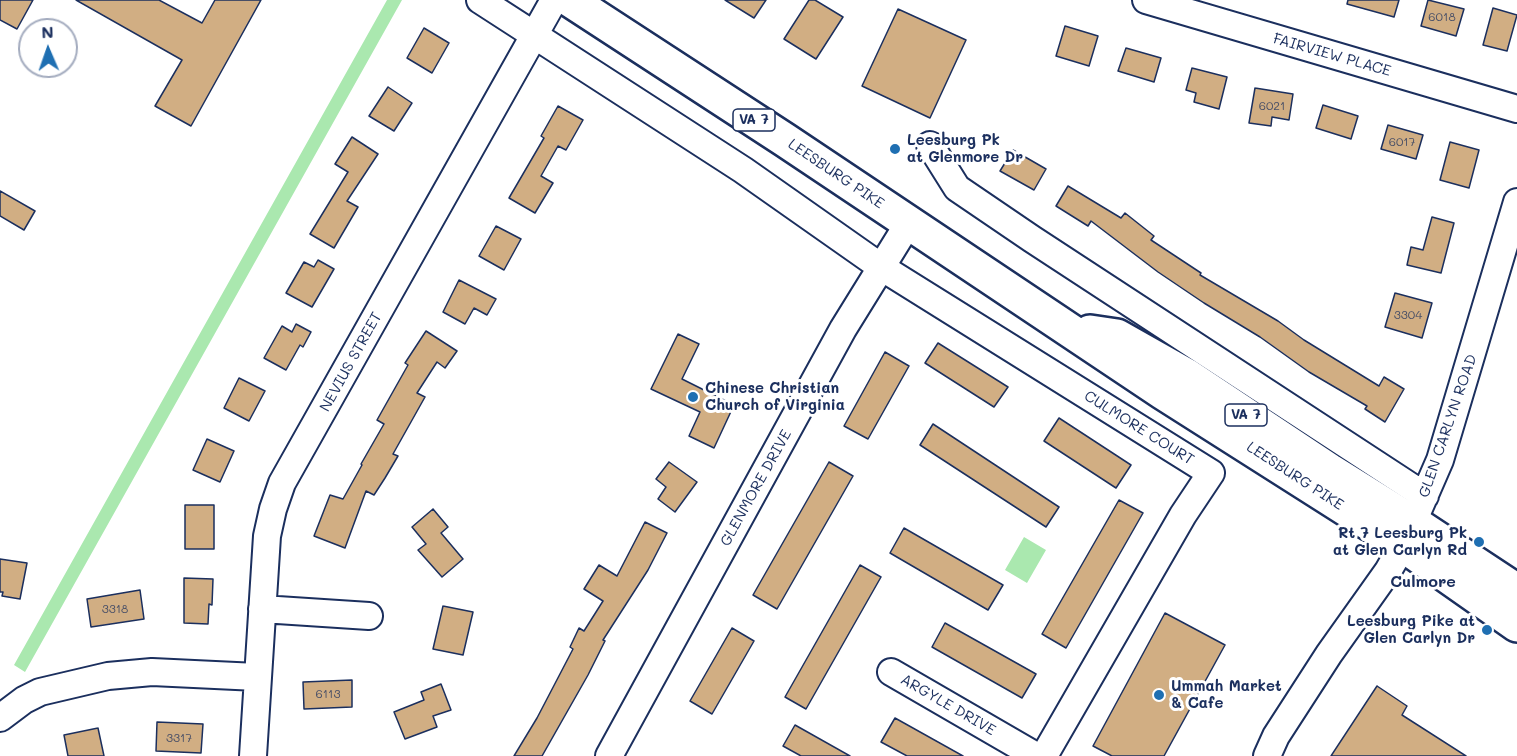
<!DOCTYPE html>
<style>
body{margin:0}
#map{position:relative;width:1517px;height:756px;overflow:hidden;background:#fff;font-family:Mali,sans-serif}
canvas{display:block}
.north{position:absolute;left:18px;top:18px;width:60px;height:60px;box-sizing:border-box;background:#fff;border:2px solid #a4acbf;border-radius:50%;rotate:358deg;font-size:16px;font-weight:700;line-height:24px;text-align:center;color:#1b2f5e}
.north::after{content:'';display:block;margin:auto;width:21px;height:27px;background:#1f6fb2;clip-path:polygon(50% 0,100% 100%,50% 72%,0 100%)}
</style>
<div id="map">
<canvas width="1517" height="756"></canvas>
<div class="north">N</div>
</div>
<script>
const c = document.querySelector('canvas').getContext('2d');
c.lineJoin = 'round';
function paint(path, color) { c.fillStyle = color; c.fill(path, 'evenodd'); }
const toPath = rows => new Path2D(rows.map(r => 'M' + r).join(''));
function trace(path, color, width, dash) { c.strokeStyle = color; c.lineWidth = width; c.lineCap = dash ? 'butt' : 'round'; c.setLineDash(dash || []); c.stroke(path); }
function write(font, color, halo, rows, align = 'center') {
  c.font = font + ' Mali,sans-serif'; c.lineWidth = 6; c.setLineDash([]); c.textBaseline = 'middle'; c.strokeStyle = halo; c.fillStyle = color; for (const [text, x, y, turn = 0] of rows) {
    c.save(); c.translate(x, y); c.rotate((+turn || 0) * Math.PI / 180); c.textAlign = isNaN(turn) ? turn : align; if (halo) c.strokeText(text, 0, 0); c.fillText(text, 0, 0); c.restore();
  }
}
const green = toPath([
 [387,0,402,0,25,672,14,665],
 [1024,537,1046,550,1027,583,1005,570]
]);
const building = toPath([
 [0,0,33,0,17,29,0,20,0,0],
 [76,0,159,0,202,23,215,0,261,0,191,126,155,106,182,60,76,0],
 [725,0,766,0,754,18,725,0],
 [809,0,815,0,843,17,816,59,784,39,809,0],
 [1348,0,1399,0,1394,17,1347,4,1348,0],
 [1428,0,1464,9,1456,36,1421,26,1428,0],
 [1493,8,1517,15,1507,51,1483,45,1493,8],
 [898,9,966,40,930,118,862,86,898,9],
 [1065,26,1098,36,1089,66,1056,56,1065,26],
 [424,28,449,43,432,73,407,58,424,28],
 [1126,48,1161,58,1154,82,1118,71,1126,48],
 [1192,68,1227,77,1219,109,1194,102,1196,93,1186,90,1192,68],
 [388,87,412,103,394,131,369,116,388,87],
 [1255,88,1293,94,1289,120,1272,117,1271,126,1249,123,1255,88],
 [1323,105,1358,116,1351,139,1316,128,1323,105],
 [558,106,583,120,566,150,558,146,541,176,553,183,535,213,509,198,544,138,541,136,558,106],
 [1388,125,1423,135,1416,159,1381,149,1388,125],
 [352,137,378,154,347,201,358,207,334,248,310,234,348,172,335,164,352,137],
 [1450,142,1479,150,1469,188,1440,180,1450,142],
 [1013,150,1046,169,1034,190,1000,171,1013,150],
 [1068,186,1121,218,1125,213,1154,236,1151,240,1201,273,1200,275,1278,321,1304,340,1379,386,1384,377,1404,389,1385,422,1365,409,1367,406,1309,372,1260,337,1204,303,1158,272,1091,221,1088,226,1056,206,1068,186],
 [0,191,35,211,24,230,0,216,0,191],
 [1432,217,1454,223,1441,273,1407,265,1411,247,1423,250,1432,217],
 [496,226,521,239,504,270,479,256,496,226],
 [318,260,334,269,312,307,286,293,304,262,314,267,318,260],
 [459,280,496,299,487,315,474,308,465,324,443,312,459,280],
 [1395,293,1432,303,1422,338,1385,327,1395,293],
 [296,324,311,332,303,347,300,345,286,370,264,358,282,326,292,332,296,324],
 [426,331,457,351,445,368,437,362,417,393,425,397,393,454,398,456,385,478,374,495,366,491,345,548,314,536,330,495,343,499,362,465,361,464,384,424,377,420,408,365,405,363,426,331],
 [678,334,699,344,682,379,734,405,714,448,689,436,700,412,651,389,678,334],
 [938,343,1008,387,994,407,925,363,938,343],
 [885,352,909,366,868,439,844,426,885,352],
 [239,378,265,391,249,421,224,408,239,378],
 [1059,418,1131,465,1116,488,1044,441,1059,418],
 [933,424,1059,507,1046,527,920,445,933,424],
 [207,439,234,451,220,482,193,470,207,439],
 [669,462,697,482,675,512,658,499,666,487,656,479,669,462],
 [829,462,853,476,777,609,753,595,829,462],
 [1119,500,1143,513,1066,648,1042,634,1119,500],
 [185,505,214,505,214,549,185,549,185,505],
 [433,509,448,527,441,533,463,559,442,577,418,550,426,544,412,527,433,509],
 [645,522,667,533,648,570,603,640,605,641,588,675,542,756,514,756,537,718,573,649,570,647,579,628,584,631,603,601,584,589,599,565,617,576,645,522],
 [904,528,1003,585,988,610,890,553,904,528],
 [0,559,27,563,20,599,2,596,3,592,0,592,0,559],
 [860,565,881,577,806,709,785,697,860,565],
 [184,578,213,579,212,605,209,604,208,624,184,623,184,578],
 [140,590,144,619,91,627,87,599,140,590],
 [443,606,473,612,463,655,433,649,443,606],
 [1165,613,1225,645,1164,756,1112,756,1093,746,1165,613],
 [945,623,1036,674,1022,698,932,647,945,623],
 [732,628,754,641,712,714,690,701,732,628],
 [352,680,352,707,304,709,303,682,352,680],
 [441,684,451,710,433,716,437,727,405,739,394,712,424,700,421,692,441,684],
 [1377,686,1407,706,1402,715,1466,756,1331,756,1377,686],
 [895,718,963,756,907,756,881,742,895,718],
 [157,722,203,724,201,753,156,751,157,722],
 [795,725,850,756,801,756,783,746,795,725],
 [98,728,104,756,68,756,64,735,98,728]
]);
const minor = toPath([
 [480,0,743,170,881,267,1211,473,1183,515,1044,756],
 [1146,0,1517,109],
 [930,145,957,188,1032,239,1425,496],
 [262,609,369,616],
 [891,672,1036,756],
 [0,718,24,700,40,692,108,676,152,672,257,677],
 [253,756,267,536,273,509,282,483,554,0],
 [609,756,843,329,908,224],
 [1267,756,1276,736,1329,654,1388,571,1403,545,1440,460,1517,202]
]);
const major = toPath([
 [570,0,785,140,1162,392,1403,545,1517,625],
 [1090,332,1117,336,1186,375,1329,470,1414,523,1517,591]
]);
const markers = [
 [895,149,6,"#1f6fb2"],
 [693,397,6,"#1f6fb2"],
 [1479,542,6,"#1f6fb2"],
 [1487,630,6,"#1f6fb2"],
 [1159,695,6,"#1f6fb2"]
];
const numberNames = [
 ["6018",1442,17],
 ["6021",1272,106],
 ["6017",1402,142],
 ["3304",1408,315],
 ["3318",115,609],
 ["6113",328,694],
 ["3317",179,738]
];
const shields = [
 [754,120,42],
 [1246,415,42]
];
const shieldNames = [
 ["VA 7",754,120],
 ["VA 7",1246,415]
];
const streetNames = [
 ["FAIRVIEW PLACE",1332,55,16],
 ["LEESBURG PIKE",836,174,34],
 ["NEVIUS STREET",351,362,-61],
 ["GLEN CARLYN ROAD",1448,426,-71],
 ["CULMORE COURT",1139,428,32],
 ["LEESBURG PIKE",1295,476,33],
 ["GLENMORE DRIVE",756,488,-61],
 ["ARGYLE DRIVE",948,705,30]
];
const poiNames = [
 ["Leesburg Pk",907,140],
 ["at Glenmore Dr",907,157],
 ["Chinese Christian",705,388],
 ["Church of Virginia",705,405],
 ["Rt 7 Leesburg Pk",1467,533,"right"],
 ["at Glen Carlyn Rd",1467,550,"right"],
 ["Leesburg Pike at",1475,621,"right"],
 ["Glen Carlyn Dr",1475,638,"right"],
 ["Ummah Market",1171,686],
 ["& Cafe",1171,703]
];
const neighbourhoodNames = [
 ["Culmore",1423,582]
];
paint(green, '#aae8af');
paint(building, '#d1ae83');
trace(building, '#1b2f5e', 1.5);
trace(minor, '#1b2f5e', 30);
trace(major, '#1b2f5e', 38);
trace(minor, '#fff', 26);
trace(major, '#fff', 33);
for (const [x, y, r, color] of markers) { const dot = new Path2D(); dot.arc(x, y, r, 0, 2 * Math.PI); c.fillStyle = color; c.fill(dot); trace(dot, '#fff', 2); }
write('12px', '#484f67', null, numberNames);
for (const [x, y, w] of shields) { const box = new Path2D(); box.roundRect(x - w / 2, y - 11, w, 22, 4.5); c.fillStyle = '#fff'; c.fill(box); trace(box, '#1b2f5e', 1.5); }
write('bold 14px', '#1b2f5e', null, shieldNames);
write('15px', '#1b2f5e', '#fff', streetNames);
write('bold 15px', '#1b2f5e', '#fff', poiNames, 'left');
write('bold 16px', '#1b2f5e', '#fff', neighbourhoodNames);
</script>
